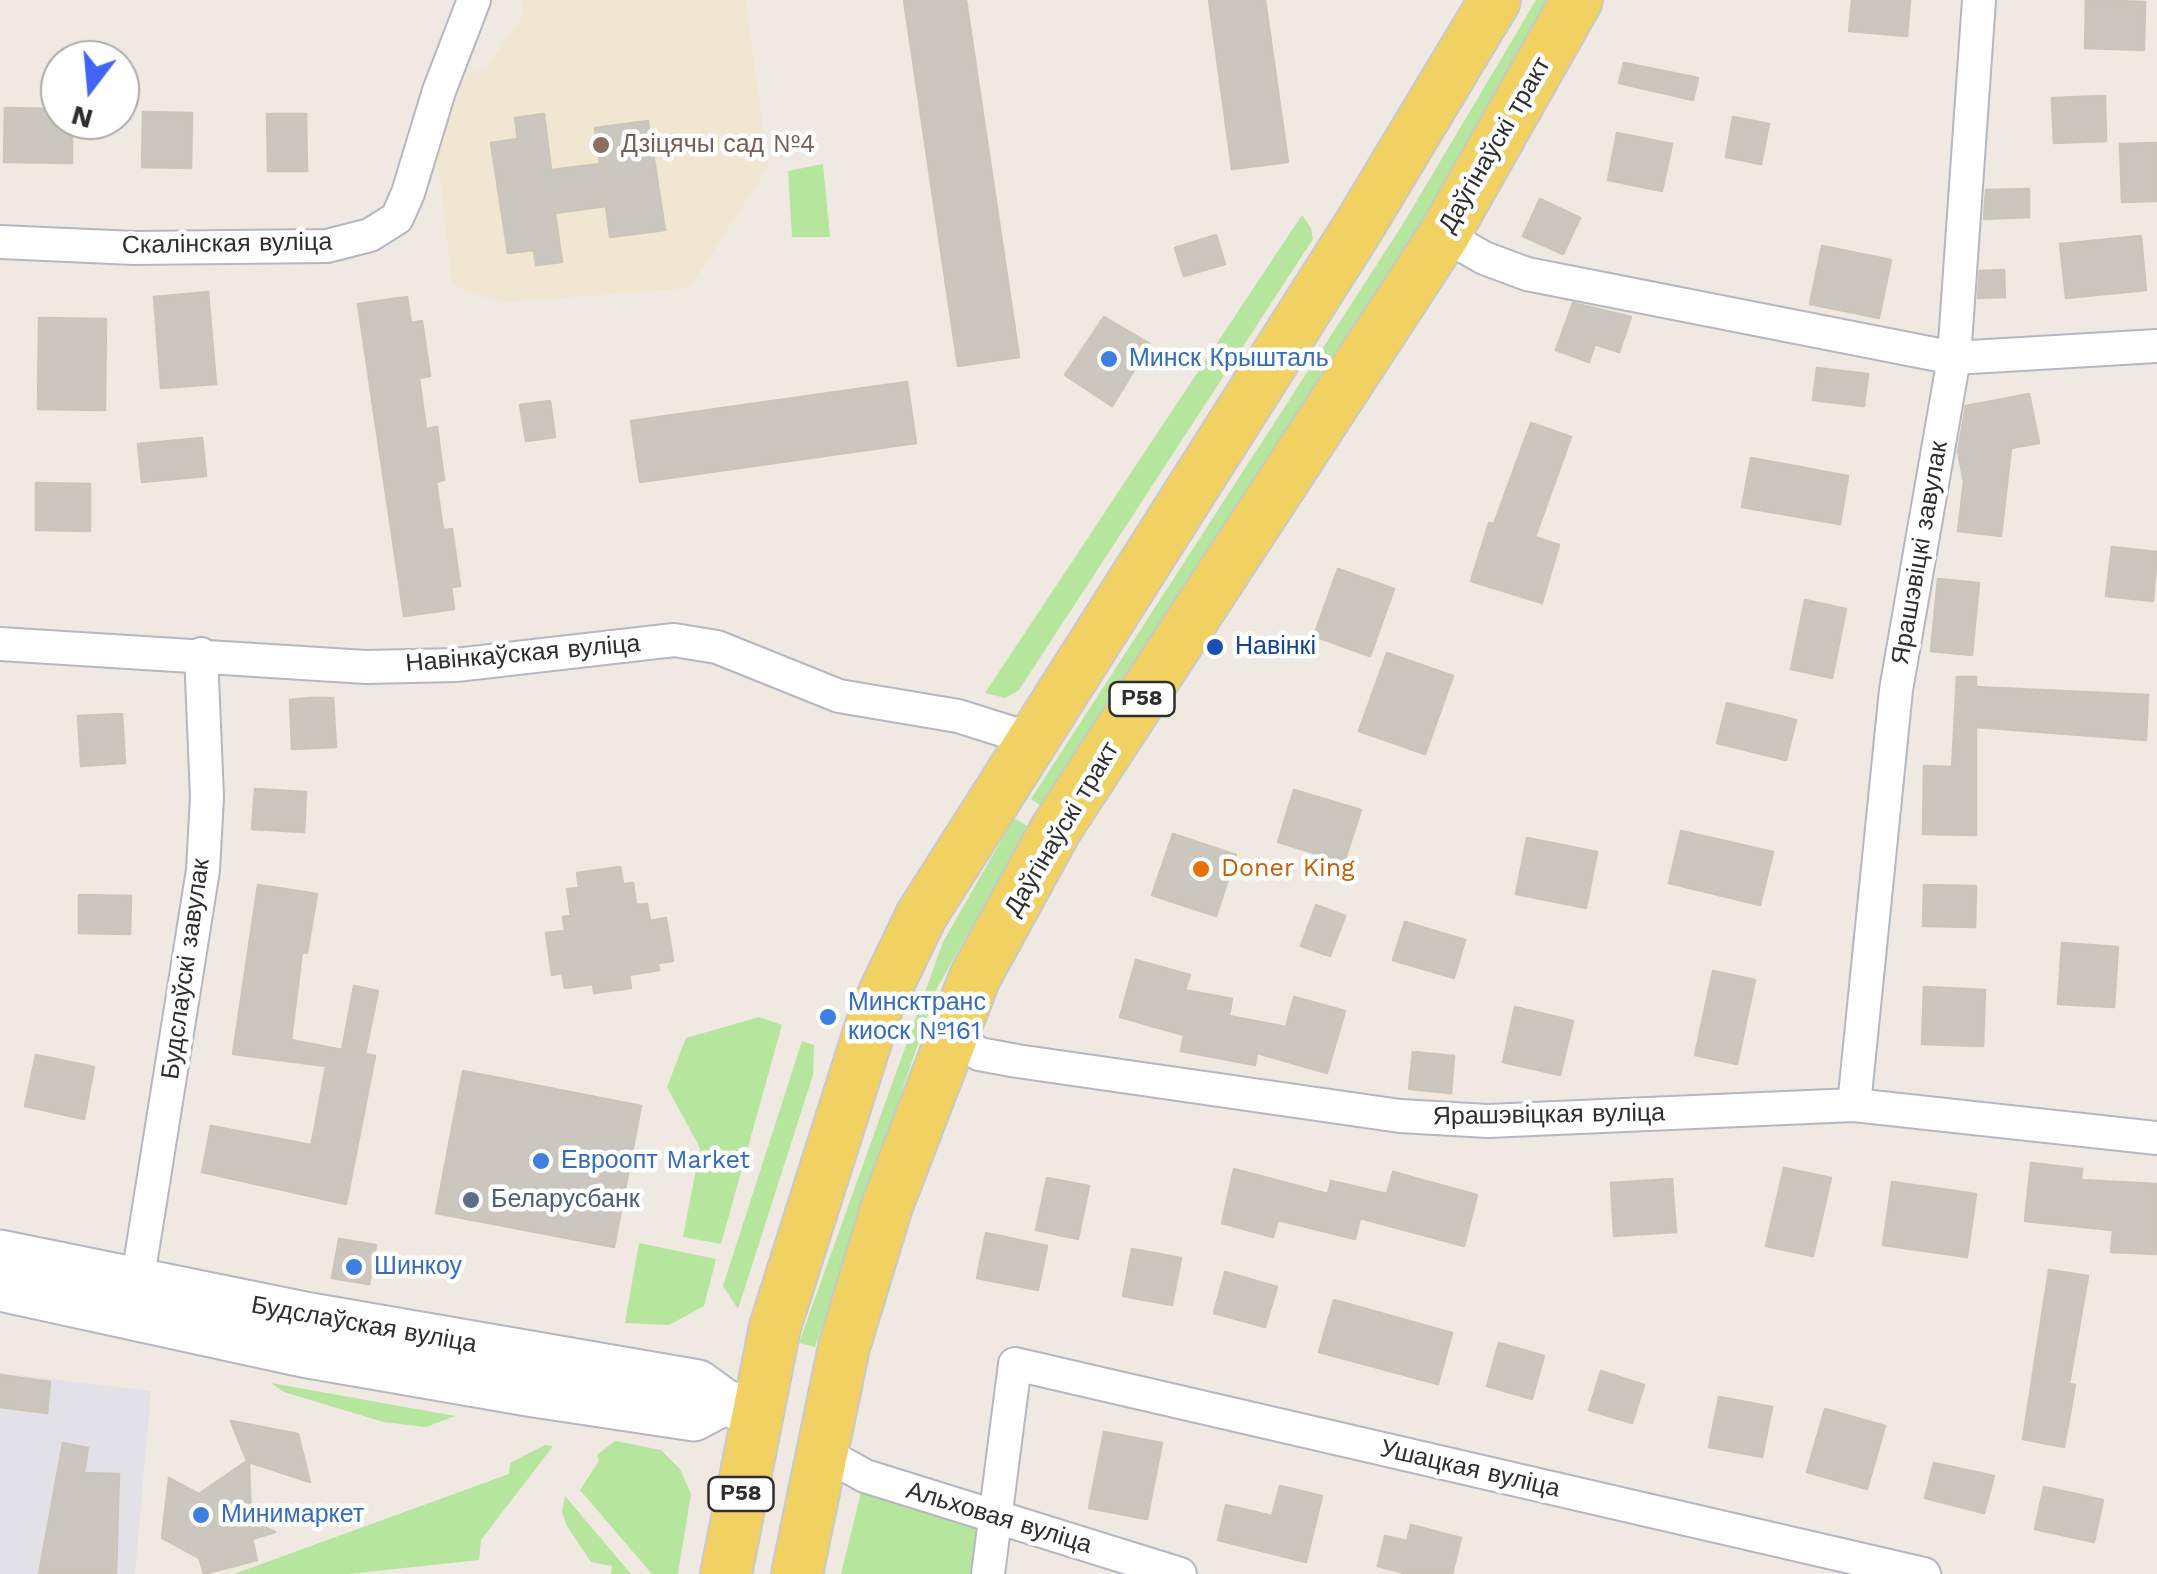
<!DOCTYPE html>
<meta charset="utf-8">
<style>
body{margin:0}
#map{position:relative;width:2157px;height:1574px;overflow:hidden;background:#efe9e1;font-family:"Work Sans",sans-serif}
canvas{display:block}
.north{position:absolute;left:40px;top:40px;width:100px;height:100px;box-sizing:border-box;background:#fff;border:2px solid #ababab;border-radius:50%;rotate:196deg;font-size:28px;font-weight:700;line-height:40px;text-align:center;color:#2e2e2e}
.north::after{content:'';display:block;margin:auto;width:35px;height:45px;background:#4264fb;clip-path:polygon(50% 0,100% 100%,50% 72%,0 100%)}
</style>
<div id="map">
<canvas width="2157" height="1574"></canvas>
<div class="north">N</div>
</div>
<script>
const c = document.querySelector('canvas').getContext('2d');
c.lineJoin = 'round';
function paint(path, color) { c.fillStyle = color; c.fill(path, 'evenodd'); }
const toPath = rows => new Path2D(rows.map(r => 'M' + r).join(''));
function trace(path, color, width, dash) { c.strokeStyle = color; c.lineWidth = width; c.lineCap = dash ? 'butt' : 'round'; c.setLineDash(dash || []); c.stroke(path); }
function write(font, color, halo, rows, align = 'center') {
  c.font = font + ' "Work Sans",sans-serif'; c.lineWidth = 9; c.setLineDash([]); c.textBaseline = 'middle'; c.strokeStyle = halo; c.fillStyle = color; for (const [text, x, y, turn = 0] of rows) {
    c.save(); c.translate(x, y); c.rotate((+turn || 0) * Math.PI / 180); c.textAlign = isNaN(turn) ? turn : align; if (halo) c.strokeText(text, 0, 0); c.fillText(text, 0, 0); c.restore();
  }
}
const industrial = toPath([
 [0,1373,151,1391,135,1574,0,1574]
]);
const education = toPath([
 [522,0,746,0,768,168,689,288,499,303,452,284,434,122,449,77,487,68,523,15]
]);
const green = toPath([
 [1536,0,1552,0,1421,228,1044,808,1031,799,1403,224],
 [823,164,830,237,792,237,788,171],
 [1302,215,1311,228,1313,239,1019,690,1005,698,985,693],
 [1014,818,1029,827,937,988,815,1347,799,1343,943,942],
 [759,1017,782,1025,721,1244,683,1237,700,1148,667,1087,686,1038],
 [802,1041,814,1045,813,1075,738,1309,723,1286],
 [639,1243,716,1259,704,1306,669,1325,625,1323],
 [271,1383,455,1416,426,1427,383,1422,284,1392],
 [615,1441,661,1450,680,1469,691,1494,678,1574,652,1574,580,1490,599,1461,597,1455],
 [545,1445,553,1446,481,1540,479,1560,348,1574,234,1574,509,1474,510,1463],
 [865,1476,999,1517,988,1574,841,1574],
 [565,1496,631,1574,611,1574,612,1566,591,1562,567,1526,562,1512]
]);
const building = toPath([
 [904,0,966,0,1019,357,958,366,904,0],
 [1209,0,1265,0,1288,162,1232,169,1209,0],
 [1852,0,1910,0,1907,36,1849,31,1852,0],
 [2086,0,2145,2,2144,50,2085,48,2086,0],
 [1624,63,1698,78,1693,100,1619,83,1624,63],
 [2105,96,2106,141,2054,143,2052,98,2105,96],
 [5,108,60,109,60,120,72,120,72,163,4,162,5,108],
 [143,112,192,113,191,168,142,167,143,112],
 [267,114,306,114,307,171,268,171,267,114],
 [544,114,551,170,600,164,595,128,648,121,665,230,610,237,606,206,555,213,562,262,536,265,534,250,508,253,491,143,518,139,515,118,544,114],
 [1733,117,1769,124,1761,164,1726,157,1733,117],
 [1617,133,1672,144,1662,191,1608,180,1617,133],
 [2157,143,2157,201,2122,202,2120,144,2157,143],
 [2029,189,2029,217,1984,219,1986,190,2029,189],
 [1540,199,1580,218,1563,254,1523,236,1540,199],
 [1216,235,1225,264,1184,276,1175,248,1216,235],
 [2141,236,2146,290,2066,298,2060,244,2141,236],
 [1822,246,1891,260,1879,318,1810,304,1822,246],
 [2004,270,2005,297,1978,298,1980,271,2004,270],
 [208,292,216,384,161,388,154,297,208,292],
 [407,297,411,323,422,321,430,376,419,378,426,429,437,427,444,480,436,482,443,530,452,529,460,586,451,587,454,609,404,616,358,304,407,297],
 [1573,303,1631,317,1619,352,1595,344,1589,362,1556,350,1573,303],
 [1104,317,1150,344,1112,406,1065,375,1104,317],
 [39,318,106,319,105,410,38,409,39,318],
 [1817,368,1868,374,1864,406,1813,400,1817,368],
 [907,382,916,443,640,482,631,421,907,382],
 [2029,394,2039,443,2011,448,2001,536,1958,531,1964,482,1958,452,1966,406,2029,394],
 [550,401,555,437,526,441,520,405,550,401],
 [1531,423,1571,437,1535,537,1559,545,1542,603,1471,581,1489,523,1494,524,1531,423],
 [202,438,206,476,142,482,138,444,202,438],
 [1751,458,1848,476,1840,524,1742,507,1751,458],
 [36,483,90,484,90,531,36,530,36,483],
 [2112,547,2157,552,2153,601,2106,596,2112,547],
 [1338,569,1394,589,1370,656,1314,636,1338,569],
 [1938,579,1979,583,1972,655,1931,651,1938,579],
 [1805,600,1846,609,1832,678,1791,669,1805,600],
 [1387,653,1453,676,1425,754,1359,731,1387,653],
 [1957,677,1976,677,1976,687,2148,695,2146,740,1976,727,1976,835,1923,834,1924,766,1952,767,1957,677],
 [310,698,333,698,336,747,292,749,290,700,310,698],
 [1727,703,1796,720,1786,760,1717,743,1727,703],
 [122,714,125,763,81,766,78,716,122,714],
 [255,789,306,792,304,832,252,829,255,789],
 [1294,790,1361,810,1344,862,1278,842,1294,790],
 [1681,831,1773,852,1760,905,1669,883,1681,831],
 [1173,834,1236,855,1216,916,1152,895,1173,834],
 [1527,838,1597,852,1586,908,1516,894,1527,838],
 [620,867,623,884,633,883,636,905,647,904,650,921,666,918,673,961,658,963,659,970,629,975,631,988,594,993,593,984,565,988,562,973,552,975,546,933,565,931,563,917,571,916,567,889,579,888,577,873,620,867],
 [258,885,317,894,307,953,302,952,291,1040,342,1050,354,986,378,991,365,1054,375,1056,346,1204,202,1172,211,1126,311,1145,314,1132,326,1066,233,1054,258,885],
 [1924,885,1976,886,1975,927,1923,926,1924,885],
 [79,895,131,896,130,934,79,933,79,895],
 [1316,905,1345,916,1330,956,1301,946,1316,905],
 [1405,922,1465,940,1454,978,1393,960,1405,922],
 [2062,943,2118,947,2114,1007,2058,1004,2062,943],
 [1136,960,1190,975,1185,990,1232,999,1229,1016,1286,1027,1294,997,1345,1011,1327,1073,1257,1053,1255,1065,1181,1051,1184,1035,1120,1017,1136,960],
 [1713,971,1755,980,1737,1064,1695,1055,1713,971],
 [1924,987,1985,990,1983,1046,1922,1044,1924,987],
 [1515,1007,1573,1021,1560,1075,1503,1062,1515,1007],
 [1413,1052,1454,1056,1451,1093,1409,1089,1413,1052],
 [36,1055,94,1067,84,1119,25,1106,36,1055],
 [463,1071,641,1106,614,1247,436,1213,463,1071],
 [2031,1163,2082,1169,2081,1180,2157,1184,2157,1254,2111,1252,2113,1230,2025,1221,2031,1163],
 [1784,1168,1831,1178,1813,1256,1766,1246,1784,1168],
 [1234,1169,1328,1194,1331,1181,1387,1194,1393,1172,1477,1195,1464,1246,1360,1218,1355,1239,1278,1220,1273,1237,1222,1223,1234,1169],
 [1047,1178,1089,1186,1078,1239,1036,1230,1047,1178],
 [1672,1179,1676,1232,1614,1236,1611,1183,1672,1179],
 [1892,1182,1976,1194,1967,1257,1883,1245,1892,1182],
 [986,1233,1047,1246,1038,1290,977,1278,986,1233],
 [339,1239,376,1245,369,1284,332,1278,339,1239],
 [1132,1249,1181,1258,1172,1305,1123,1296,1132,1249],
 [2049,1270,2088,1276,2069,1384,2075,1385,2064,1447,2023,1439,2049,1270],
 [1225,1272,1277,1287,1265,1327,1214,1313,1225,1272],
 [1334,1300,1452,1333,1438,1384,1319,1352,1334,1300],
 [1499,1343,1544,1356,1532,1399,1487,1386,1499,1343],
 [1601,1371,1644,1385,1632,1423,1589,1410,1601,1371],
 [0,1375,50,1382,47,1413,0,1407,0,1375],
 [1719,1397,1772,1407,1762,1457,1709,1447,1719,1397],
 [1825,1409,1885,1426,1867,1489,1807,1472,1825,1409],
 [231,1421,298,1434,310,1482,249,1462,251,1520,275,1532,252,1539,257,1560,204,1574,199,1558,162,1538,169,1478,199,1494,247,1461,231,1421],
 [1104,1432,1162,1443,1147,1519,1089,1508,1104,1432],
 [63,1443,88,1448,84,1473,119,1474,116,1574,39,1574,63,1443],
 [1934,1463,1994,1476,1984,1513,1925,1498,1934,1463],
 [1280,1486,1322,1496,1306,1562,1218,1540,1226,1505,1272,1516,1280,1486],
 [2044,1487,2103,1500,2094,1542,2035,1529,2044,1487],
 [1411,1525,1461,1538,1452,1574,1408,1574,1378,1566,1385,1536,1407,1541,1411,1525]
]);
const street = toPath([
 [1444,235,1484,258,1527,274,1954,358,2157,346],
 [0,242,134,248,327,246,370,235,397,218,408,193,439,91,474,0],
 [0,644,366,667,456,665,674,640,717,647,839,696,958,716,1031,739],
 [951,1034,979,1054,1017,1061,1400,1116,1488,1121,1854,1105,2157,1138],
 [1854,1105,1896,690,1954,358,1979,0],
 [137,1283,203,870,207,797,201,654],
 [822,1452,865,1476,1180,1574],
 [988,1574,1015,1364,1924,1574]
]);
const secondary = toPath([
 [0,1253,310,1316,698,1383,724,1402,757,1414],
 [0,1288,303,1354,534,1394,694,1418,724,1402]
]);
const primary = toPath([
 [726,1574,775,1327,876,1010,921,916,1359,226,1495,0],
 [797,1574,844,1347,887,1206,975,977,1056,829,1444,235,1577,0]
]);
const markers = [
 [601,145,10,"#8d6e63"],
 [1109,359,10,"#3f7fe0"],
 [1215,647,10,"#1a4fb4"],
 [1201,869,10,"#e8710a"],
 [828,1017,10,"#3f7fe0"],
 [541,1161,10,"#3f7fe0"],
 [471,1200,10,"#5c6f8a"],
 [354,1267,10,"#3f7fe0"],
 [201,1515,10,"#3f7fe0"]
];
const shields = [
 [1142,699,65],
 [741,1494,65]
];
const shieldNames = [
 ["Р58",1142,699],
 ["Р58",741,1494]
];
const educationNames = [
 ["Дзіцячы сад №4",621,145]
];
const streetNames = [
 ["Даўгінаўскі тракт",1495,145,-60],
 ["Скалінская вуліца",227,244,-1],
 ["Ярашэвіцкі завулак",1920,553,-80],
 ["Навінкаўская вуліца",523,654,-5],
 ["Даўгінаўскі тракт",1062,829,-59],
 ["Будслаўскі завулак",186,969,-82],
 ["Ярашэвіцкая вуліца",1549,1115,-1],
 ["Будслаўская вуліца",364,1325,10],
 ["Ушацкая вуліца",1470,1469,13],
 ["Альховая вуліца",999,1518,17]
];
const shopNames = [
 ["Минск Крышталь",1129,359],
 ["Минсктранс",848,1003],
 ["киоск №161",848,1032],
 ["Евроопт Market",561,1161],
 ["Шинкоу",374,1267],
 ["Минимаркет",221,1515]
];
const transitNames = [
 ["Навінкі",1235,647]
];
const foodNames = [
 ["Doner King",1221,869]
];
const serviceNames = [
 ["Беларусбанк",491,1200]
];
paint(industrial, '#e3e1e8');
paint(education, '#f0e6d1');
paint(green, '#b6e59e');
paint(building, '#cbc7bf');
trace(building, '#cbc5ba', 2.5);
trace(street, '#b4b7c1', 36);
trace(secondary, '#b4b7c1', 49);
trace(primary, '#c9c9c9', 54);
trace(street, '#fff', 32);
trace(secondary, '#fff', 45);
trace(primary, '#f2d163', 50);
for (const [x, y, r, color] of markers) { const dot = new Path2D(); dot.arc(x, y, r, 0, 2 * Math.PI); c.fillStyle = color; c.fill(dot); trace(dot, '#fff', 4); }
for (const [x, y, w] of shields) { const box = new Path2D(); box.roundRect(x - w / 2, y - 17, w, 34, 8); c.fillStyle = '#fff'; c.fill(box); trace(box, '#2e2e2e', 2.5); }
write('bold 22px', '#2e2e2e', null, shieldNames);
write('25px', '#785e54', '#fff', educationNames, 'left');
write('25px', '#2e2e2e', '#fff', streetNames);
write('25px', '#366cbe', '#fff', shopNames, 'left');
write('25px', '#164399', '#fff', transitNames, 'left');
write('25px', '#c56008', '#fff', foodNames, 'left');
write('25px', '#4e5e75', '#fff', serviceNames, 'left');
</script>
